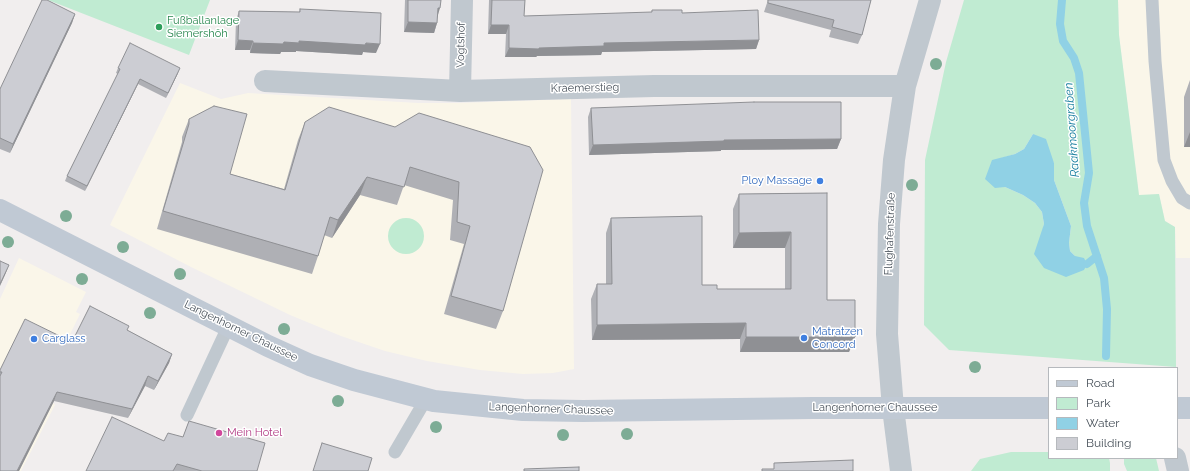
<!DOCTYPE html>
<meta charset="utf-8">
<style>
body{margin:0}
#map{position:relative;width:1190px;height:471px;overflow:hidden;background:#f1eeee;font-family:Raleway,sans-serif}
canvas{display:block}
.legend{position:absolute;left:1048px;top:367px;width:130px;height:92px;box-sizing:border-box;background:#fff;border:1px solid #b6b9bd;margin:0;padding:5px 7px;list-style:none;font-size:12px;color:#48515a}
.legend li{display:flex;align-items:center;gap:8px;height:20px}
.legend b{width:20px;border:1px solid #b6b9bd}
</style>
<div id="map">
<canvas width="1190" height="471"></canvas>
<ul class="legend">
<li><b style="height:5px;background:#c0c9d4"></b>Road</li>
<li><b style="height:11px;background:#c0ebd2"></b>Park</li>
<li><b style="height:11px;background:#90d1e5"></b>Water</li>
<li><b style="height:11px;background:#cccdd3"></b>Building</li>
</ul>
</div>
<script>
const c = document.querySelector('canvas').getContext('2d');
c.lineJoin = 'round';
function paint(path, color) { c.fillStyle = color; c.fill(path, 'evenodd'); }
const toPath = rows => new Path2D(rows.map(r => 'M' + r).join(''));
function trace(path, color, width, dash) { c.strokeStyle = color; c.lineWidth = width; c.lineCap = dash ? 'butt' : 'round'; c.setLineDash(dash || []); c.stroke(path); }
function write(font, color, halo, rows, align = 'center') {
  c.font = font + ' Raleway,sans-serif'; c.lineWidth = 3; c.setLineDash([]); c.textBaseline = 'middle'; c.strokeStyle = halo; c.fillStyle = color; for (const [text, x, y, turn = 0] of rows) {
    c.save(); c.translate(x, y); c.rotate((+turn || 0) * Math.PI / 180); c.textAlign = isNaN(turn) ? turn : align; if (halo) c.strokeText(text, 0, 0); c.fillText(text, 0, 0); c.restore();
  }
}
const commercial = toPath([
 [1118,0,1190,0,1190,258,1176,258,1175,227,1165,221,1159,194,1139,196,1119,35],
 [180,83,221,99,248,93,418,103,460,103,571,99,574,369,553,373,523,374,480,370,427,361,385,351,341,336,290,315,191,267,110,225],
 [19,258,86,292,76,312,80,314,55,365,45,394,55,405,21,471,0,471,0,299]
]);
const green = toPath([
 [48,0,210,0,189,55],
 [964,0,1118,0,1119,35,1139,195,1159,194,1165,221,1175,227,1176,367,949,350,924,325,925,160,946,62],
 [1033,134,1054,163,1054,180,1071,226,1069,243,1070,251,1075,256,1041,238,1044,224,1042,212,1035,203,1023,195,1005,187,992,161,1015,154,1024,149],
 '388 236a18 18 0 1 1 36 0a18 18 0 1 1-36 0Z',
 [1011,452,1049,452,1049,458,1109,458,1110,463,1110,471,971,471,980,459],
 [1124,458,1156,458,1159,471,1127,471,1124,464]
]);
const water = toPath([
 [1033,134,1046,139,1054,163,1054,180,1071,226,1069,243,1070,251,1075,256,1084,258,1087,264,1084,270,1066,277,1044,268,1034,254,1044,224,1042,212,1035,203,1023,195,1005,187,995,188,985,179,992,160,1015,154,1024,149]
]);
const stream = toPath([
 [1062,0,1060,24,1063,41,1074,58,1079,73,1089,173,1084,203,1087,226,1104,278,1107,309,1106,356],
 [1087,264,1097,256]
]);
const lane = toPath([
 [1152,0,1155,61,1164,160,1172,181,1182,198,1190,203],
 [187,415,228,327],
 [395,452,426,399]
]);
const street = toPath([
 [265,81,460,91,654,86,905,86],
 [460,91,462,0],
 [1175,458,1178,471],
 [901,471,893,408,887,334,889,224,894,160,905,86,930,0]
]);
const secondary = toPath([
 [0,210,268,346,310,365,354,380,434,401,523,410,583,411,813,408,1049,408],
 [1177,408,1190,408]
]);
const trees = [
 [936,64],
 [912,185],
 [66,216],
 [8,242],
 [123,247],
 [180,274],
 [82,279],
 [150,313],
 [284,329],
 [975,367],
 [338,401],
 [436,427],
 [627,434],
 [563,435]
];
const wall = toPath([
 [405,0,441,0,437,16,437,23,434,33,404,32],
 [489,0,525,0,524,16,651,13,652,10,682,13,759,40,756,49,602,52,601,55,537,56,536,57,505,57,506,34,488,34],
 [768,0,871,0,862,35,858,44,829,37,831,30,764,12],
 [300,9,376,53,363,52,362,55,296,51,296,52,281,52,280,54,250,53,250,50,235,50,236,20,239,11,299,12],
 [75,14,72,23,10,153,0,149,0,89],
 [118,68,178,73,166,98,138,84,85,191,65,181,67,176,118,74,116,73],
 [1190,80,1190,147,1184,147,1184,97],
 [591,108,841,139,837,149,721,150,721,151,589,155,588,117],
 [189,119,230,174,284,189,298,140,305,122,395,127,530,147,503,311,496,329,444,314,464,244,450,240,453,200,404,185,397,205,360,195,332,238,324,235,318,256,312,274,157,229,182,142,182,137],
 [827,193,827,300,855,337,849,352,740,352,740,339,592,340,591,299,597,284,606,284,606,233,611,218,702,285,717,289,785,289,785,248,733,248,733,209,739,194],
 [127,330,172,354,169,363,154,390,145,386,128,418,54,401,19,471,0,471,0,370,72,342],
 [189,421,257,471,86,471,164,441,183,437]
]);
const shadedWall = toPath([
 [438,8,440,8,437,18],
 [75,14,72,23,10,153,13,144],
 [408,22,437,23,434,33,404,32],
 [491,25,509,25,506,34,488,34],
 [238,40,253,41,250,50,235,50],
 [759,40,756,49,602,52,601,55,537,56,536,57,505,57,509,48,539,48,604,43],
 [299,41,366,43,380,44,376,53,363,52,362,55,296,51,296,52,281,52,280,54,250,53,253,43],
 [180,68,178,73,166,98,168,93],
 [140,79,138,84,85,191,87,186],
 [1190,132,1190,147,1184,147],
 [841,139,837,149,721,150,721,151,589,155,593,145,724,140],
 [367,177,360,195,332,238,338,220],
 [791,232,785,248,733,248,739,233],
 [9,265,5,275,0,286,0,284],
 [746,323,740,339,592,340,597,325],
 [746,337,855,337,849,352,740,352],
 [172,354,169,363,154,390,158,381],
 [148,376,145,386,128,418,132,409],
 [57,392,54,401,19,471,17,471]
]);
const building = toPath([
 [42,0,47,0,75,14,13,144,0,138,0,89,42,0],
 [408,0,441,0,440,8,438,8,437,23,408,22,408,0],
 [492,0,525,0,524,16,652,12,652,10,682,10,682,13,758,10,759,40,604,43,604,46,539,48,539,49,509,48,509,25,491,25,492,0],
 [768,0,871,0,862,35,832,27,834,20,768,3,768,0],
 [300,9,381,13,380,44,366,43,365,45,299,41,299,43,284,42,283,44,253,43,253,41,238,40,239,11,300,12,300,9],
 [130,43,180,68,168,93,140,79,87,186,67,176,120,69,118,68,130,43],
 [754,102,841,102,841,139,724,140,724,141,593,145,591,108,754,102],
 [214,106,247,114,230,174,285,190,305,122,329,107,395,127,419,113,530,147,543,170,503,311,451,296,470,226,457,222,459,182,410,167,404,187,367,177,338,220,330,217,318,256,163,211,189,124,189,119,214,106],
 [827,193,827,300,855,300,855,337,746,337,746,323,597,325,597,284,612,284,611,218,702,216,702,285,717,285,717,289,791,289,791,232,739,233,739,194,827,193],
 [0,261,9,265,0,284,0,261],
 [90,306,129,326,127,330,172,354,158,381,148,376,132,409,57,392,17,471,0,471,0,376,2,372,0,372,0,370,25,319,72,342,90,306],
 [112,417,164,441,168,433,183,437,189,421,265,443,257,471,202,471,177,464,173,471,86,471,112,417],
 [322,443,372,458,368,471,313,471,322,443],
 [853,460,853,471,762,471,762,469,774,469,774,463,853,460],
 [579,467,579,471,524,471,524,469,579,467]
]);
const markers = [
 [159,27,4,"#2e9e5b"],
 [820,181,4,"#3f7fe0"],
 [804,338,4,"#3f7fe0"],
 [34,339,4,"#3f7fe0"],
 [219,433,4,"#d1479c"]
];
const leisureNames = [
 ["Fußballanlage",167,21],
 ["Siemershöh",167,34]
];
const streetNames = [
 ["Vogtshof",461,45,-89],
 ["Kraemerstieg",585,88,-1],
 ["Flughafenstraße",890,234,-88],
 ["Langenhorner Chaussee",241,331,26],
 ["Langenhorner Chaussee",875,408],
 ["Langenhorner Chaussee",551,409,2]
];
const shopNames = [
 ["Ploy Massage",812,181,"right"],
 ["Matratzen",812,332],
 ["Concord",812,345],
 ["Carglass",42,339]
];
const hotelNames = [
 ["Mein Hotel",227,433]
];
const waterNames = [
 ["Raakmoorgraben",1072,130,-94]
];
paint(commercial, '#faf6e9');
paint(green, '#c0ebd2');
paint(water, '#90d1e5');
trace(stream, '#90d1e5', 8);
trace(lane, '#c0c8cf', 13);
trace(street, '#c0c8cf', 22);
trace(secondary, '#c0c9d4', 22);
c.fillStyle = '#7dac95';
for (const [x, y] of trees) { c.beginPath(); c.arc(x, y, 6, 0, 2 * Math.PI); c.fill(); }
paint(wall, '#afb0b5');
paint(shadedWall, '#8f9094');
paint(building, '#cccdd3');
trace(building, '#8f9094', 1);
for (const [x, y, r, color] of markers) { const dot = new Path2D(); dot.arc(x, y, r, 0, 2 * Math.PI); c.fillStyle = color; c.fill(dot); trace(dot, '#fff', 1.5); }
write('11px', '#27864d', '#fff', leisureNames, 'left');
write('11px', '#48515a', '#fff', streetNames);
write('11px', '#366cbe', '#fff', shopNames, 'left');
write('11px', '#b23c85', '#fff', hotelNames, 'left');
write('italic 12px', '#177e9e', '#fff', waterNames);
</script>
